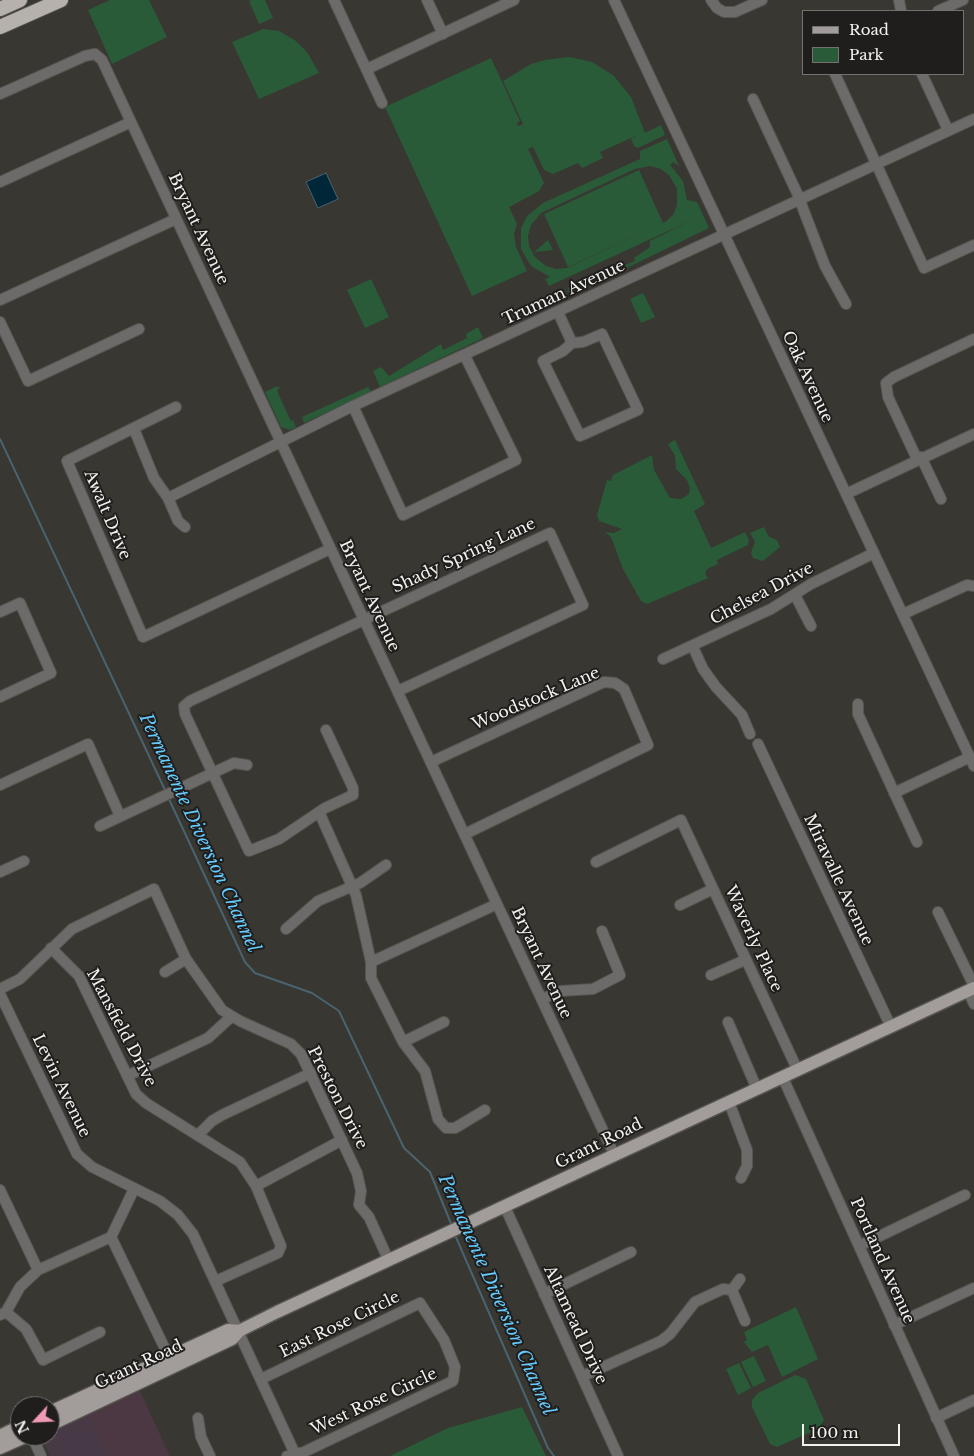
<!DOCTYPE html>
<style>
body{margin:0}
#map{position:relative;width:974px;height:1456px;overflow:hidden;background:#383732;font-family:"Libre Baskerville",serif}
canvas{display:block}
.legend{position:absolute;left:802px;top:10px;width:162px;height:65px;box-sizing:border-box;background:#1f1e1c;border:1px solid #737270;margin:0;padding:6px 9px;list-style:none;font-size:15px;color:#f2f1ee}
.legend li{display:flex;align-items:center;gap:10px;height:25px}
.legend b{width:25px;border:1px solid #737270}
.north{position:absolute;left:10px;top:1396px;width:50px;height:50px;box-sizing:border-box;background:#1f1e1c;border:1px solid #737270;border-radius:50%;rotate:245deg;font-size:14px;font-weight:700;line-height:20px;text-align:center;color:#f2f1ee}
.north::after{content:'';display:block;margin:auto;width:18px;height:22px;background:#f09ab5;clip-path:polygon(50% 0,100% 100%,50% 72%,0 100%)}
.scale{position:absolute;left:802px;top:1424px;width:98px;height:22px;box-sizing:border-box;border:2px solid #f2f1ee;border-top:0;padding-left:6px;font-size:15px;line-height:18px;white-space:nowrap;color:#f2f1ee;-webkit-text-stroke:4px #1f1e1c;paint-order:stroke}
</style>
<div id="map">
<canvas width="974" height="1456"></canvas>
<ul class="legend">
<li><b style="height:6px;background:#a29d9b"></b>Road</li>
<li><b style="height:14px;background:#2a5b38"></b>Park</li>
</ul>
<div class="north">N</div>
<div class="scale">100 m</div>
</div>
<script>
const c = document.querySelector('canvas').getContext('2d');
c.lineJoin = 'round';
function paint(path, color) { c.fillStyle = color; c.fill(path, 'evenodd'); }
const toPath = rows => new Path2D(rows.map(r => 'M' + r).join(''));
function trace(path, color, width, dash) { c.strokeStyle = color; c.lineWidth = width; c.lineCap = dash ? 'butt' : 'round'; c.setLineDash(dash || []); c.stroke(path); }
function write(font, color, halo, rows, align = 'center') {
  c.font = font + ' "Libre Baskerville",serif'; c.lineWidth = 4; c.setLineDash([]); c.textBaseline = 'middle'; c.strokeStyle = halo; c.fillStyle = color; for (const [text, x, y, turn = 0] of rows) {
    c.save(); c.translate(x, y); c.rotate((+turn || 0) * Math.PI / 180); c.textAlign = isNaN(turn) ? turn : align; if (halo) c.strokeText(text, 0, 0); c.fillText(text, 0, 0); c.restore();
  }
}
const commercial = toPath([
 [88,1413,108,1456,50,1456,45,1445,45,1437,50,1436,50,1430]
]);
const medical = toPath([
 [140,1391,170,1456,108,1456,88,1413]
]);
const green = toPath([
 [110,0,149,0,167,37,112,64,88,10],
 [252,0,265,0,273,18,259,24,249,1],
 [263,29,279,31,296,41,307,52,319,73,259,99,232,42],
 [569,57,592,62,614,76,631,97,645,133,661,125,665,135,638,148,634,146,631,139,638,135,600,152,603,158,582,168,578,163,553,174,544,170,533,147,528,149,544,183,539,191,509,207,517,224,514,234,516,247,527,271,472,296,385,107,491,58,520,121,517,123,518,126,523,124,503,81,531,64,545,60],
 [667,139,679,166,673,162,670,165,683,181,687,200,697,202,709,228,569,296,568,288,618,265,620,267,635,261,634,258,650,247,650,241,692,220,549,286,545,279,550,277,531,266,521,249,521,228,527,216,543,203,640,159,640,151],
 [650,166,661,169,669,175,677,189,677,205,673,215,665,222,567,268,556,269,546,266,534,256,533,253,535,252,553,250,548,240,533,253,529,246,528,236,531,225,541,213,635,169],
 [639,170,663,223,568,267,544,214],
 [371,279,389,317,365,328,347,290],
 [643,293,655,317,641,323,630,299],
 [478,327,483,338,380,387,373,371,381,367,389,376,441,344,443,350,467,338,466,334],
 [275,387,280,387,277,391,291,421,293,420,296,427,290,430,281,427,265,392],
 [368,387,371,392,304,423,302,417],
 [675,440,705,504,694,511,711,548,745,532,749,540,748,545,717,560,718,564,707,569,705,574,708,578,647,604,641,601,623,569,611,537,605,532,614,533,622,529,599,521,597,515,607,480,611,481,613,475,652,455,654,470,670,498,681,499,689,494,690,488,687,480,676,469,675,456,668,444],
 [764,527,769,537,777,540,780,547,763,561,753,558,751,553,755,542,750,533],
 [796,1307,818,1359,782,1377,768,1345,752,1352,744,1342,747,1340,744,1332],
 [754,1356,766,1381,753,1387,741,1362],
 [739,1363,751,1388,738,1395,726,1369],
 [795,1375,806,1379,824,1420,818,1429,777,1447,770,1444,752,1407,752,1400,758,1393],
 [522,1407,546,1456,390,1456,448,1428]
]);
const water = toPath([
 [326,173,338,199,318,208,306,182,326,173]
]);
const stream = toPath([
 [0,439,165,790],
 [168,797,245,962,255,973,312,993,339,1011,404,1148,430,1172,452,1226],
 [455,1235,548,1448,554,1456]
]);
const minor = toPath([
 [334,0,382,103],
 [427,0,443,34],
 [614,0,974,766],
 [711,0,717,8,724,12,735,12,762,0],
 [899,0,901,11],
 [938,11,963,0],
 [367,69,514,0],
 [835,74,924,268,974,245],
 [922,74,948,130],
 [0,94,85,56,95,54,102,60,614,1154],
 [753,99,797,193,825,266,846,304],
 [0,182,131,122],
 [0,300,176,219],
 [558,312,572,343],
 [0,322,28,381,139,329],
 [602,334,638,410,580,436,543,361,563,351,572,343,583,342,602,334],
 [353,406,403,515,516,460,465,356],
 [176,407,67,461,143,637,330,549],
 [134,429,154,478,168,498,178,521,185,527],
 [921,457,941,499],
 [917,459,888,397,886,383,894,377,974,339],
 [846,494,974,434],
 [168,498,353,406,974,119],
 [795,595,811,626],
 [0,612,20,603,51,673,0,697],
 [903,614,967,585,974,586],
 [693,647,703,669,716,687,742,715,750,734],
 [663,659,771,609,811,584,874,553],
 [858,704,858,714,917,842],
 [326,730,353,788,353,795,325,808,279,839,249,851,185,714,184,706,190,701,550,533,583,605,398,691],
 [758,744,891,1027],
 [431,762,604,682,615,683,624,689,648,745,465,834],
 [0,785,88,744,120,816],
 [894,793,970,757],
 [320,814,356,895,371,962,371,978,403,1042,425,1071,438,1119,446,1128,455,1128,485,1110],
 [100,826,234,763,247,765],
 [596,862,681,820,798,1071],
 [0,872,24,861],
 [680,905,713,889],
 [938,912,974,986],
 [286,929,318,901,360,883,386,865],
 [51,948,79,976,136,1094,146,1103,240,1162,256,1186,281,1246,278,1253,216,1281],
 [371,962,497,904],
 [165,972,186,959],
 [711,975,745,960],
 [0,989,20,979,72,929,154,889,186,959,222,1010,240,1021,291,1044,301,1054,357,1173,361,1191,359,1205,369,1217,388,1259],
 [968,991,974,1004],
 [0,994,77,1154,92,1167,160,1201,178,1215,193,1234,296,1456],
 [542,999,561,991,593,989,620,975,602,931],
 [728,1022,757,1089],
 [403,1042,444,1022],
 [127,1076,208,1038,231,1017],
 [783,1078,954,1456],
 [729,1102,747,1150,747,1166,741,1178],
 [198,1135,212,1121,222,1115,311,1073],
 [256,1186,342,1140],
 [0,1190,38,1270],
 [505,1207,618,1456],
 [111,1237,169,1357],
 [859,1246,965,1195],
 [732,1290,745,1321],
 [544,1294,631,1252],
 [6,1312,26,1329,43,1360,100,1332],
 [0,1315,6,1312,20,1287,38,1270,111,1237,134,1189],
 [894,1325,974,1288],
 [583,1376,661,1341,670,1334,695,1302,723,1289,732,1290,740,1279],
 [261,1379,420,1303,444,1340,455,1367,453,1381,304,1452,287,1456],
 [198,1418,201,1437,210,1456],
 [936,1418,974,1400],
 [32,1436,41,1456]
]);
const major = toPath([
 [50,1412,228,1330,239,1331],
 [50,1425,232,1339,239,1331,277,1312,974,988],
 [0,1436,20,1426],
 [0,1448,27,1436]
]);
const highway = toPath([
 [0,9,20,0],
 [0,27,61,0]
]);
const streetNames = [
 ["Bryant Avenue",198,229,65],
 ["Truman Avenue",564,293,-25],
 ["Oak Avenue",807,377,65],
 ["Awalt Drive",107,515,67],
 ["Shady Spring Lane",464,556,-25],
 ["Chelsea Drive",762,594,-28],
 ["Bryant Avenue",369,596,65],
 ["Woodstock Lane",536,699,-23],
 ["Miravalle Avenue",838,880,65],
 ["Waverly Place",753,939,65],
 ["Bryant Avenue",541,963,65],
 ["Mansfield Drive",121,1028,62],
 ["Levin Avenue",61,1086,64],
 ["Preston Drive",337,1098,63],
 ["Grant Road",599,1144,-26],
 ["Portland Avenue",882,1261,66],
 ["East Rose Circle",340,1325,-26],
 ["Altamead Drive",575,1325,65],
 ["Grant Road",139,1365,-25],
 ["West Rose Circle",374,1402,-25]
];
const waterNames = [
 ["Permanente Diversion Channel",199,833,65],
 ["Permanente Diversion Channel",496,1295,66]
];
paint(commercial, '#483946');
paint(medical, '#4b3842');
paint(green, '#2a5b38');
paint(water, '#002738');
trace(water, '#49646f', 1);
trace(stream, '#49646f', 2);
trace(minor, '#565550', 12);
trace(major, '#565550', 15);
trace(highway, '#565550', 16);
trace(minor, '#6d6b6a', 10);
trace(major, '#a29d9b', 12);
trace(highway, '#b7b1ae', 14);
write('16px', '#f2f1ee', '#1f1e1c', streetNames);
write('italic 18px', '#65cbfe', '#1f1e1c', waterNames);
</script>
